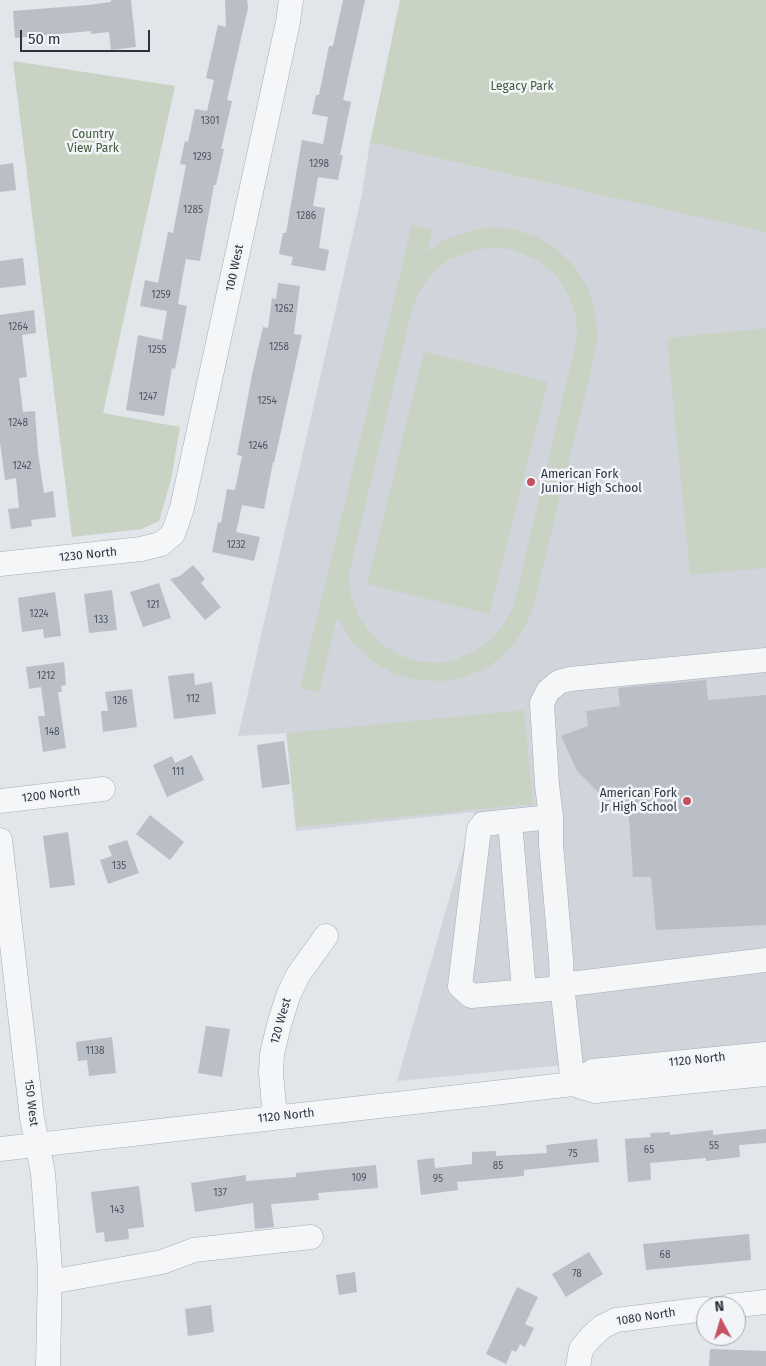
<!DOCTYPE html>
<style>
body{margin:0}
#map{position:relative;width:766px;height:1366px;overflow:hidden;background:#e2e5ea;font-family:"Fira Sans",sans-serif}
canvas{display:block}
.north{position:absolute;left:696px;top:1296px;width:50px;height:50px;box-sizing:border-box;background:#f2f4f7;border:1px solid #a3a7ae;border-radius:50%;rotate:354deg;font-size:14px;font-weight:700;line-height:20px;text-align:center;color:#2c3340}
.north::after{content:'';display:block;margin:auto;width:18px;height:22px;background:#c45261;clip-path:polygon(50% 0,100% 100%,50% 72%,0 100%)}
.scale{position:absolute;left:20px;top:30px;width:130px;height:22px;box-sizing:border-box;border:2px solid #2c3340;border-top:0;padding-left:6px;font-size:15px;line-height:18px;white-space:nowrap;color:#2c3340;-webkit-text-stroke:4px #f2f4f7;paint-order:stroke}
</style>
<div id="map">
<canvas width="766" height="1366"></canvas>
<div class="north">N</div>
<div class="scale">50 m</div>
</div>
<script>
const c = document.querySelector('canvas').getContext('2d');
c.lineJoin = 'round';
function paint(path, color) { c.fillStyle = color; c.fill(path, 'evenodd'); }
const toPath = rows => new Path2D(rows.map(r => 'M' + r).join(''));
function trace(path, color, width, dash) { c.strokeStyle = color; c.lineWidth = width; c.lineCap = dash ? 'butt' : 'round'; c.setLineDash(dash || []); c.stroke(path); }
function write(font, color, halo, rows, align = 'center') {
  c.font = font + ' "Fira Sans",sans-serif'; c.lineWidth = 5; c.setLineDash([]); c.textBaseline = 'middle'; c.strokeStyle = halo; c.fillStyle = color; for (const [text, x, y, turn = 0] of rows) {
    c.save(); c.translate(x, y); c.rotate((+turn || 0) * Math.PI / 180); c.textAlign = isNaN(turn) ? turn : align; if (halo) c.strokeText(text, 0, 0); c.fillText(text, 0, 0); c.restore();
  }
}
const built = toPath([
 [766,0,766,1046,397,1081,474,812,296,831,286,733,238,736,361,199,370,143,592,193]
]);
const green = toPath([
 [400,0,766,0,766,232,370,143],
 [13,61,175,86,103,413,180,427,171,480,159,521,142,529,72,537],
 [412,225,432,230,427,252,444,240,467,232,489,227,513,229,537,237,554,247,574,266,589,290,596,316,597,339,593,362,532,611,521,634,505,654,487,668,465,677,444,681,417,680,396,675,375,663,353,643,337,617,319,692,300,688],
 [487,248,511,249,537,260,556,275,569,297,576,315,577,338,514,604,506,621,492,639,477,650,452,661,436,663,417,661,401,656,383,645,370,633,359,616,351,596,349,574,412,309,419,292,432,274,449,259,469,252],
 [766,328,766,568,690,575,667,338],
 [424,352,548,382,489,614,367,584],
 [524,710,533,804,296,827,287,733]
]);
const building = toPath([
 [111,0,131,0,136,47,111,50,109,32,91,34,91,31,15,38,13,11,88,5,111,2],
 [225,0,247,0,248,8,227,100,232,101,221,149,224,149,216,185,214,185,200,261,186,259,183,274,178,304,187,306,175,369,172,368,164,416,126,410,138,335,162,340,167,311,140,306,145,280,158,283,168,232,173,233,186,165,180,164,185,141,188,142,195,109,207,111,214,80,206,78,218,25,226,27],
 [343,0,365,0,343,100,351,102,340,155,343,155,338,180,318,177,313,206,325,208,319,248,329,250,325,271,291,265,293,257,279,254,283,233,286,233,302,140,323,144,328,117,312,114,316,95,319,95,329,46,333,46],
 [13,163,16,190,0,192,0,165],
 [23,258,26,285,0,288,0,261],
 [278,283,300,286,294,334,302,335,274,463,273,462,264,509,242,505,236,532,260,537,254,561,212,552,218,522,221,523,227,489,235,490,242,456,237,455,252,375,263,327,268,328,272,298,276,299],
 [34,310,36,333,22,335,27,377,19,378,23,412,35,411,38,453,44,493,53,491,56,517,31,520,32,526,11,529,8,509,19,508,16,478,5,480,0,442,0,315],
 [193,565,205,579,201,583,221,607,205,620,170,579,180,576],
 [159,583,171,618,143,627,130,592],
 [112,590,117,630,89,633,84,594],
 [55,592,61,636,44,638,43,629,22,632,18,598],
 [64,662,66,685,61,686,62,692,58,692,66,748,43,752,38,716,45,716,41,687,29,689,26,667],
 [194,673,195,685,212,682,216,714,174,719,168,676],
 [706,680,708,700,766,695,766,925,656,930,651,877,633,877,629,817,614,808,577,771,561,736,588,726,586,711,620,706,618,688],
 [132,689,137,727,103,732,101,711,108,711,105,692],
 [284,741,290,784,262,788,257,745],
 [192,755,204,780,167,797,153,765,172,756,175,763],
 [150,815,184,842,170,860,136,834],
 [68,832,75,885,50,888,43,836],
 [127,840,139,873,108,884,100,860,112,856,108,846],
 [206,1026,230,1029,222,1077,198,1073],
 [112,1037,116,1073,89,1076,87,1060,78,1061,76,1042],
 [766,1129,766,1143,739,1145,740,1157,706,1161,706,1158,650,1163,651,1180,628,1182,625,1139,651,1137,650,1133,670,1132,670,1135,713,1130,713,1135],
 [597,1139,599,1162,524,1170,524,1176,457,1182,458,1190,421,1195,417,1160,434,1158,435,1168,472,1164,472,1152,496,1151,496,1156,547,1153,546,1145],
 [376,1165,378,1188,318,1193,319,1200,271,1204,274,1227,255,1229,253,1203,195,1212,191,1183,246,1175,246,1181,296,1177,296,1173],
 [139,1186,144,1227,128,1229,129,1239,105,1242,104,1232,96,1233,91,1192],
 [749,1234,751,1260,646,1270,643,1244],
 [589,1252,603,1274,566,1297,552,1274],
 [355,1272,357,1292,339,1295,336,1275],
 [517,1287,538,1297,525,1324,534,1328,525,1347,520,1344,516,1352,512,1350,506,1364,486,1354],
 [211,1305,214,1332,188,1336,185,1309],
 [710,1349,766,1351,766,1366,709,1366]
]);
const minor = toPath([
 [0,564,141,549,161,544,173,534,182,508,288,22,291,0],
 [0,801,103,789],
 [551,817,483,824,479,829,460,986,471,996,562,988],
 [510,821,524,991],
 [0,840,32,1118,43,1173,50,1270,48,1366],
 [562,985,766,960],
 [573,1084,562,985,561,959,551,844,551,817,547,785,542,703,548,691,559,682,570,679,766,660],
 [573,1084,593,1071,766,1054],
 [275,1117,271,1073,272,1054,279,1025,288,996,298,975,326,936],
 [0,1149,573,1084,595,1091,766,1074],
 [50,1282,162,1262,194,1250,311,1237],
 [730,1306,766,1302],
 [578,1366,581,1349,591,1337,602,1327,616,1320,706,1309]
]);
const markers = [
 [531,482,5,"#c45261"],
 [687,801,5,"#c45261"]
];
const numberNames = [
 ["1301",210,121],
 ["1293",202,157],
 ["1298",319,164],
 ["1285",193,210],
 ["1286",306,216],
 ["1259",161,295],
 ["1262",284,309],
 ["1264",18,327],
 ["1258",279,347],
 ["1255",157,350],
 ["1247",148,397],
 ["1254",267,401],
 ["1248",18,423],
 ["1246",258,446],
 ["1242",22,466],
 ["1232",236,545],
 ["121",153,605],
 ["1224",39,614],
 ["133",101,620],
 ["1212",46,676],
 ["112",193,699],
 ["126",120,701],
 ["148",52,732],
 ["111",178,772],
 ["135",119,866],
 ["1138",95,1051],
 ["55",714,1146],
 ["65",649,1150],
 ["75",573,1154],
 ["85",498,1166],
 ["109",359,1178],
 ["95",438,1179],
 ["137",220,1193],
 ["143",117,1210],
 ["68",665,1255],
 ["78",577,1274]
];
const parkNames = [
 ["Legacy Park",522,87],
 ["Country",93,135],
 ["View Park",93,149]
];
const streetNames = [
 ["100 West",235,268,-78],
 ["1230 North",88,555,-6],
 ["1200 North",51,795,-7],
 ["120 West",281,1021,-74],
 ["1120 North",697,1060,-6],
 ["150 West",31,1103,83],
 ["1120 North",286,1116,-6],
 ["1080 North",646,1317,-9]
];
const poiNames = [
 ["American Fork",541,475],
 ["Junior High School",541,489],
 ["American Fork",677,794,"right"],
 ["Jr High School",677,808,"right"]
];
paint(built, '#d1d4db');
paint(green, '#c8d3c4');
paint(building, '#babec6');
trace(minor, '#a8acb4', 25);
trace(minor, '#f5f6f8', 24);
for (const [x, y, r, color] of markers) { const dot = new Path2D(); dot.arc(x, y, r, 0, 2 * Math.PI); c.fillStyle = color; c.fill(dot); trace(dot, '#f2f4f7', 2); }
write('10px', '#505662', null, numberNames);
write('12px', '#405b3a', '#f2f4f7', parkNames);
write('12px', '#2c3340', '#f2f4f7', streetNames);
write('12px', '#2c3340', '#f2f4f7', poiNames, 'left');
</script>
